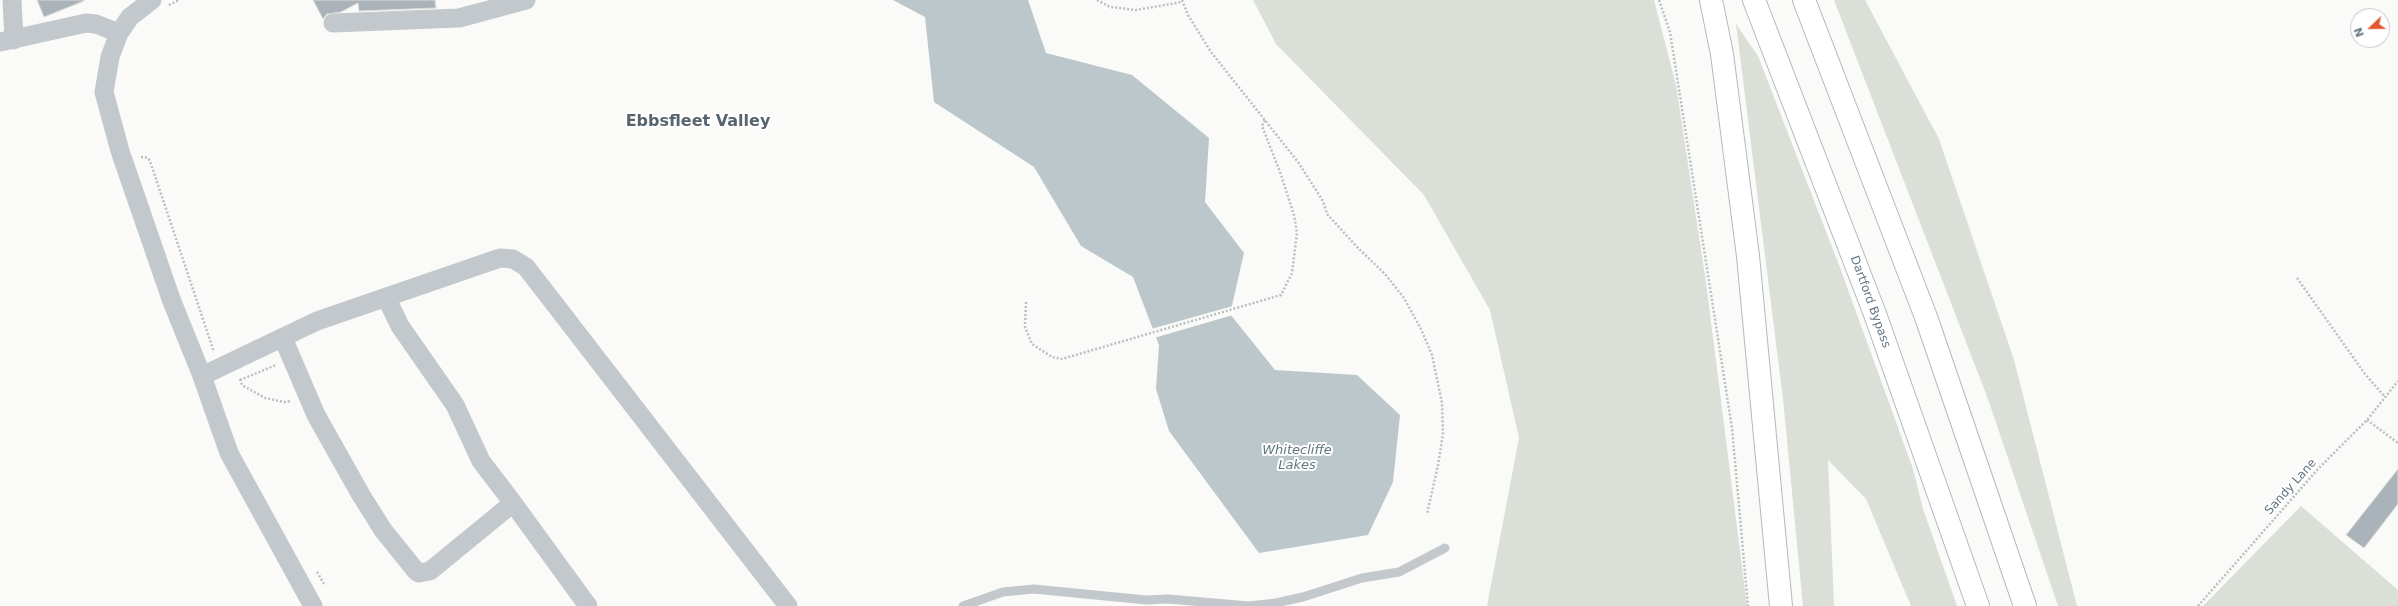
<!DOCTYPE html>
<style>
body{margin:0}
#map{position:relative;width:2398px;height:606px;overflow:hidden;background:#fafaf8;font-family:"DejaVu Sans",sans-serif}
canvas{display:block}
.north{position:absolute;left:2350px;top:8px;width:40px;height:40px;box-sizing:border-box;background:#fff;border:1px solid #c1c8cd;border-radius:50%;rotate:248deg;font-size:11px;font-weight:700;line-height:16px;text-align:center;color:#657683}
.north::after{content:'';display:block;margin:auto;width:14px;height:18px;background:#e4572e;clip-path:polygon(50% 0,100% 100%,50% 72%,0 100%)}
</style>
<div id="map">
<canvas width="2398" height="606"></canvas>
<div class="north">N</div>
</div>
<script>
const c = document.querySelector('canvas').getContext('2d');
c.lineJoin = 'round';
function paint(path, color) { c.fillStyle = color; c.fill(path, 'evenodd'); }
const toPath = rows => new Path2D(rows.map(r => 'M' + r).join(''));
function trace(path, color, width, dash) { c.strokeStyle = color; c.lineWidth = width; c.lineCap = dash ? 'butt' : 'round'; c.setLineDash(dash || []); c.stroke(path); }
function write(font, color, halo, rows, align = 'center') {
  c.font = font + ' "DejaVu Sans",sans-serif'; c.lineWidth = 4; c.setLineDash([]); c.textBaseline = 'middle'; c.strokeStyle = halo; c.fillStyle = color; for (const [text, x, y, turn = 0] of rows) {
    c.save(); c.translate(x, y); c.rotate((+turn || 0) * Math.PI / 180); c.textAlign = isNaN(turn) ? turn : align; if (halo) c.strokeText(text, 0, 0); c.fillText(text, 0, 0); c.restore();
  }
}
const green = toPath([
 [1253,0,1654,0,1676,85,1706,282,1747,606,1487,606,1519,438,1490,310,1424,195,1276,44],
 [1834,0,1865,0,1939,139,2014,360,2077,606,2058,606,1988,399],
 [1736,24,1758,56,1839,265,1913,469,1923,509,1957,606,1911,606,1866,499,1828,460,1834,606,1803,606,1783,399],
 [2301,506,2398,590,2398,606,2203,606]
]);
const water = toPath([
 [893,0,1028,0,1046,53,1132,75,1209,138,1205,202,1244,253,1230,314,1275,370,1357,375,1400,415,1393,482,1368,535,1259,553,1169,431,1156,389,1159,345,1133,277,1081,246,1034,167,934,102,925,17]
]);
const pier = toPath([
 [1233,306,1233,315,1154,338,1151,329]
]);
const building = toPath([
 [37,0,84,0,84,1,44,17,37,0],
 [313,0,435,0,436,8,359,11,358,3,341,12,327,14,323,19,313,0],
 [2398,469,2398,504,2364,548,2346,535,2398,469]
]);
const path = toPath([
 [1097,0,1110,7,1136,10,1182,2],
 [1182,0,1188,15,1211,52,1298,162,1323,201,1327,214,1357,247,1385,274,1404,298,1421,329,1432,355,1442,403,1443,434,1438,465,1427,514],
 [1659,0,1670,32,1732,428,1748,606],
 [169,5,179,0],
 [141,157,148,158,150,161,214,352],
 [2297,278,2365,374,2385,397],
 [1026,302,1025,327,1032,344,1052,357,1062,359,1281,295,1292,273,1297,233,1294,215,1280,172,1262,126,1265,119],
 [240,379,242,385,265,398,284,402,291,401],
 [240,380,276,365],
 [2367,420,2398,443],
 [317,572,324,584],
 [2198,606,2318,469,2367,420,2398,381]
]);
const lane = toPath([
 [963,606,1003,592,1034,589,1146,600,1168,599,1249,606,1276,603,1303,597,1362,578,1399,572,1445,548]
]);
const street = toPath([
 [12,0,14,40],
 [152,0,130,17,119,33,110,57,104,92,120,151,171,299,202,376,229,453,313,606],
 [333,23,459,18,526,0],
 [0,42,86,23,96,24,119,33],
 [283,338,316,415,361,495,383,530,416,571,419,573,430,571,513,503,481,461,455,405,400,326,386,297],
 [202,376,317,321,500,258,513,259,526,267,788,606],
 [513,503,588,606]
]);
const highway = toPath([
 [1711,0,1722,54,1748,256,1781,606],
 [1754,0,1875,314,1978,606],
 [1804,0,1926,317,2025,606]
]);
const streetNames = [
 ["Dartford Bypass",1870,302,70],
 ["Sandy Lane",2291,487,-48]
];
const waterNames = [
 ["Whitecliffe",1297,451],
 ["Lakes",1297,466]
];
const districtNames = [
 ["Ebbsfleet Valley",698,122]
];
paint(green, '#dadfd7');
paint(water, '#bbc7cb');
paint(pier, '#fafaf8');
paint(building, '#aab3b9');
trace(building, '#dcdcda', 1);
trace(highway, '#b4b9bd', 24);
trace(path, '#bbbfc2', 2.5, [2, 2]);
trace(lane, '#c3c8cc', 9);
trace(street, '#c3c8cc', 19);
trace(highway, '#fff', 22);
write('12px', '#657683', '#fff', streetNames);
write('italic 13px', '#60757c', '#fff', waterNames);
write('bold 16px', '#57646e', '#fff', districtNames);
</script>
